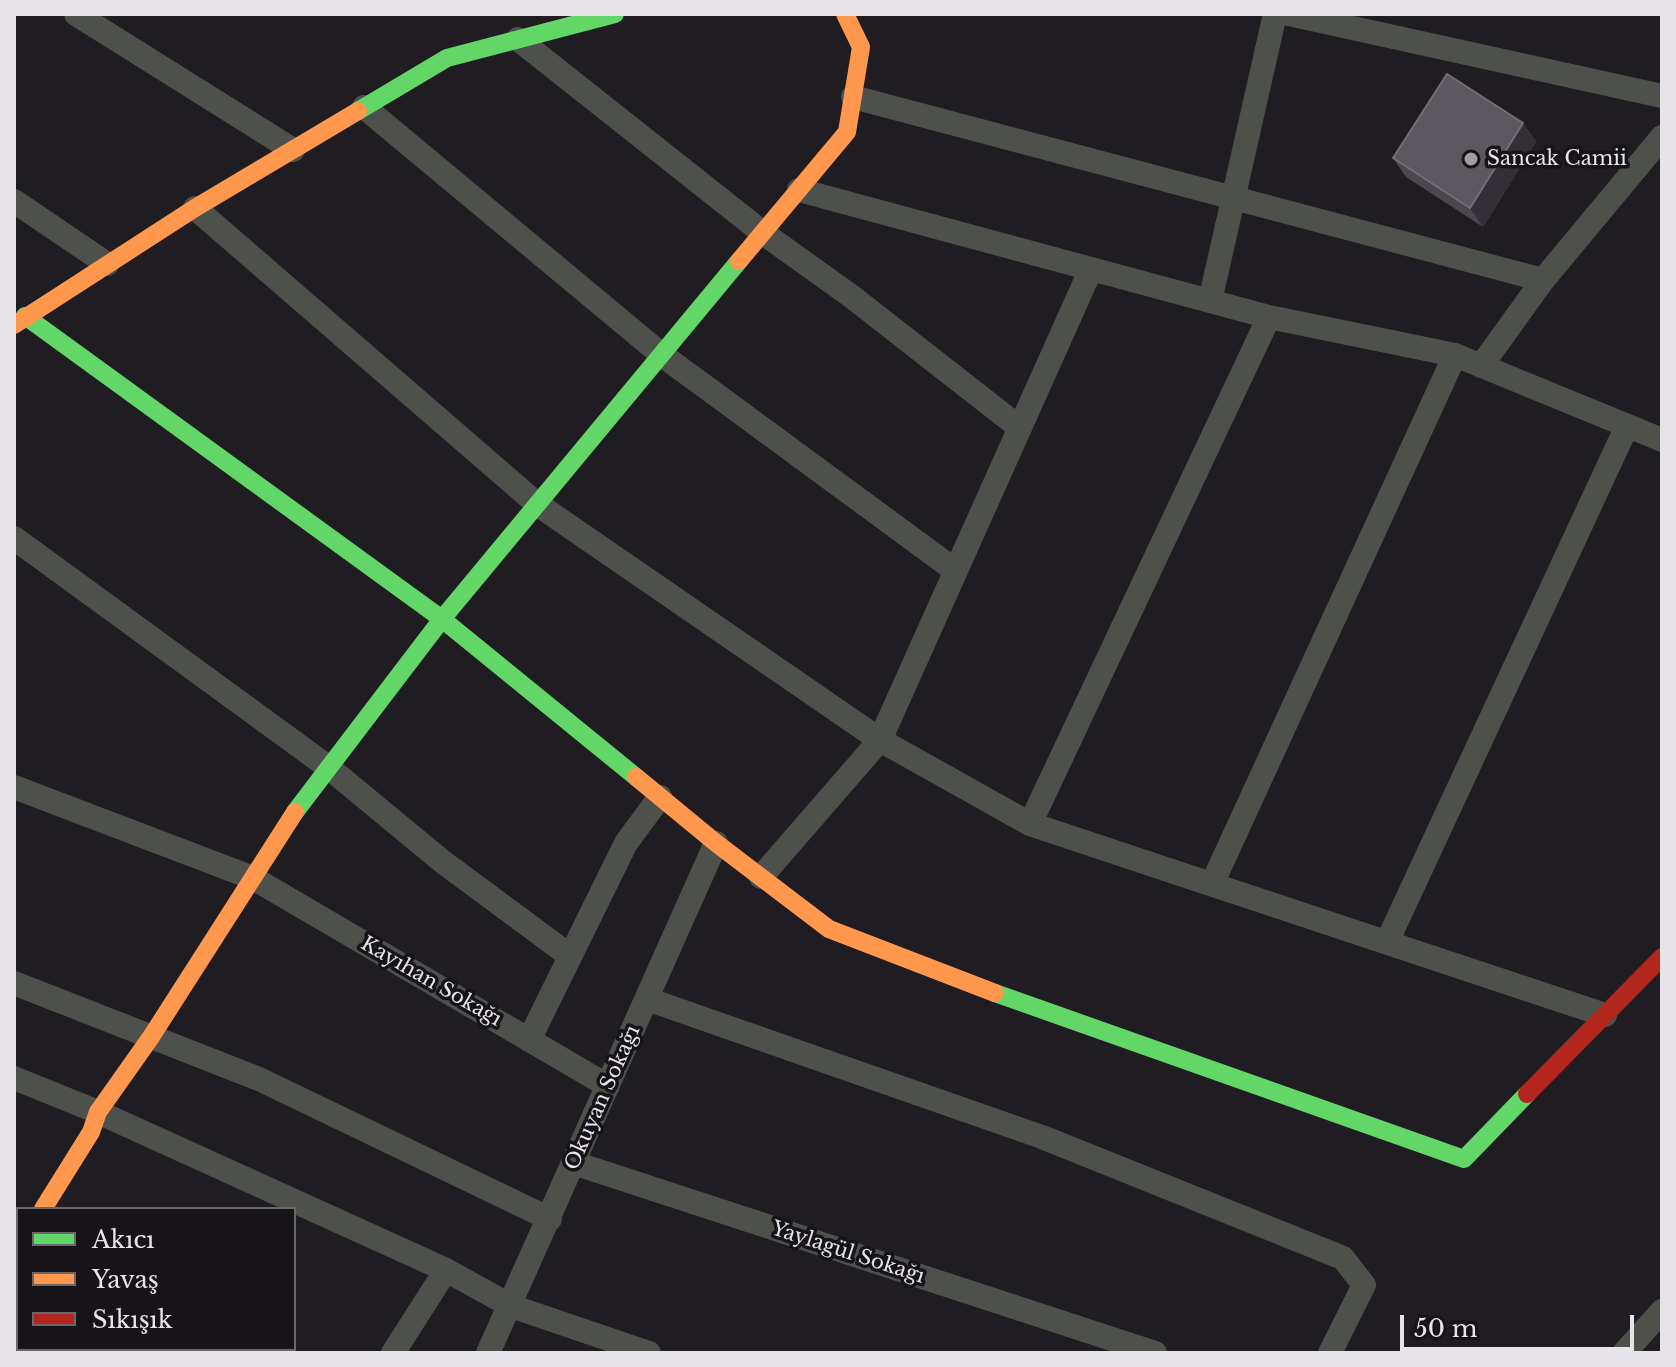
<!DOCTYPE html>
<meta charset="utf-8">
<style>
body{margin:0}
#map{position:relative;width:1676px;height:1367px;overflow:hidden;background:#1f1d22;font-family:"Libre Baskerville",serif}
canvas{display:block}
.frame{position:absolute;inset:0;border:16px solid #e6e4e8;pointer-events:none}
.legend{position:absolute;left:16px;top:1207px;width:280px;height:144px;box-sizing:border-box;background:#161319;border:2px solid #69676c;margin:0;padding:10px 14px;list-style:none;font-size:24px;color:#e6e4e8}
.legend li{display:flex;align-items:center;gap:16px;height:40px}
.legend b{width:40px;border:2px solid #69676c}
.scale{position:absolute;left:1400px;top:1315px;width:234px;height:36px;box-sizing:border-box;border:4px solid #e6e4e8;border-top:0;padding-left:10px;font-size:24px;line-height:28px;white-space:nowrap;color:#e6e4e8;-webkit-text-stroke:6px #161319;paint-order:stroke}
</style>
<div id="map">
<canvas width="1676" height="1367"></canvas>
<div class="frame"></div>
<ul class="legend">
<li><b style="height:10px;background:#63d668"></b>Akıcı</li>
<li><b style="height:10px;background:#ff974d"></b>Yavaş</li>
<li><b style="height:10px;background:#b3261e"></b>Sıkışık</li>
</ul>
<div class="scale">50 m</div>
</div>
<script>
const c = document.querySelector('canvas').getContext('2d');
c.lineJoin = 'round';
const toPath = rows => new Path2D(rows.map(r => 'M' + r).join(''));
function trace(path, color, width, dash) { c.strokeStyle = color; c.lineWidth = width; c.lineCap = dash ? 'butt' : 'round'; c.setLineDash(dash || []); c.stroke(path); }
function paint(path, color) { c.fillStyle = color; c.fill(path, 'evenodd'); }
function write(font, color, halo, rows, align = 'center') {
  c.font = font + ' "Libre Baskerville",serif'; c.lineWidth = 7; c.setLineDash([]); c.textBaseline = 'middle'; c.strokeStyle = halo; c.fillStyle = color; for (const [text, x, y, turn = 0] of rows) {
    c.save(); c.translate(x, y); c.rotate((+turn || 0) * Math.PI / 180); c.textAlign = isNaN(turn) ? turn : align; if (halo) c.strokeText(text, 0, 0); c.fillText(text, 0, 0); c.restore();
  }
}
const street = toPath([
 [76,14,293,150],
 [1289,14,1662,96],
 [518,39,763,233,851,296,1020,428],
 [853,97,1543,280],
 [364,107,662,355,956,571],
 [799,190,1269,317,1455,355,1662,440],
 [14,201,107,264],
 [195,208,537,504,880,740,1030,824,1605,1015],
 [1210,301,1275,14],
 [1481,366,1543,280,1662,137],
 [14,538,328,767,443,862,570,956],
 [14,787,253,878,608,1086],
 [1030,824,1269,317],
 [761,877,880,740,1091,269],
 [1212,884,1455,355],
 [1387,942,1627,426],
 [14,983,259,1079,550,1219],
 [647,999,1042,1137,1343,1258,1364,1285,1330,1353],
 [529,1040,626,843,660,797],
 [14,1078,98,1112,446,1270,511,1306,649,1353],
 [574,1163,1155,1353],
 [14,1257,18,1250],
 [186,1349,197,1353],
 [393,1353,446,1270],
 [488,1353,716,843],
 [1624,1353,1662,1311]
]);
const fast = toPath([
 [358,111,447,58,615,14],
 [25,316,442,619,636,777],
 [295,812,442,619,739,261],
 [995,993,1464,1159,1527,1094]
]);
const slow = toPath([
 [739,261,847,132,861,47,845,14],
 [14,325,195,208,358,111],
 [636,777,716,843,829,929,995,993],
 [43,1209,91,1132,98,1112,151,1037,295,812]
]);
const jam = toPath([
 [1527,1094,1662,957]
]);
const wall = toPath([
 [1523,123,1536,142,1483,227,1406,177,1393,158]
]);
const shadedWall = toPath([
 [1523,123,1536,142,1483,227,1470,208]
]);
const building = toPath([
 [1447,74,1523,123,1470,208,1393,158,1447,74]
]);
const markers = [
 [1471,159,8,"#a09ea3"]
];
const poiNames = [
 ["Sancak Camii",1487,159]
];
const streetNames = [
 ["Kayıhan Sokağı",431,982,30],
 ["Okuyan Sokağı",603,1098,-66],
 ["Yaylagül Sokağı",848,1253,18]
];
trace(street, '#4e504c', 24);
trace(fast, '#63d668', 18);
trace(slow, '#ff974d', 18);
trace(jam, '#b3261e', 18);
paint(wall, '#4c474f');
paint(shadedWall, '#332f36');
paint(building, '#5c5860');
trace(building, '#726e75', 2);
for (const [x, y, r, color] of markers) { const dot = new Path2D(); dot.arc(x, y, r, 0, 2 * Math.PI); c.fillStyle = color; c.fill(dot); trace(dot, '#161319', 3); }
write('20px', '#e6e4e8', '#161319', poiNames, 'left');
write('20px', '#e6e4e8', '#161319', streetNames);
</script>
